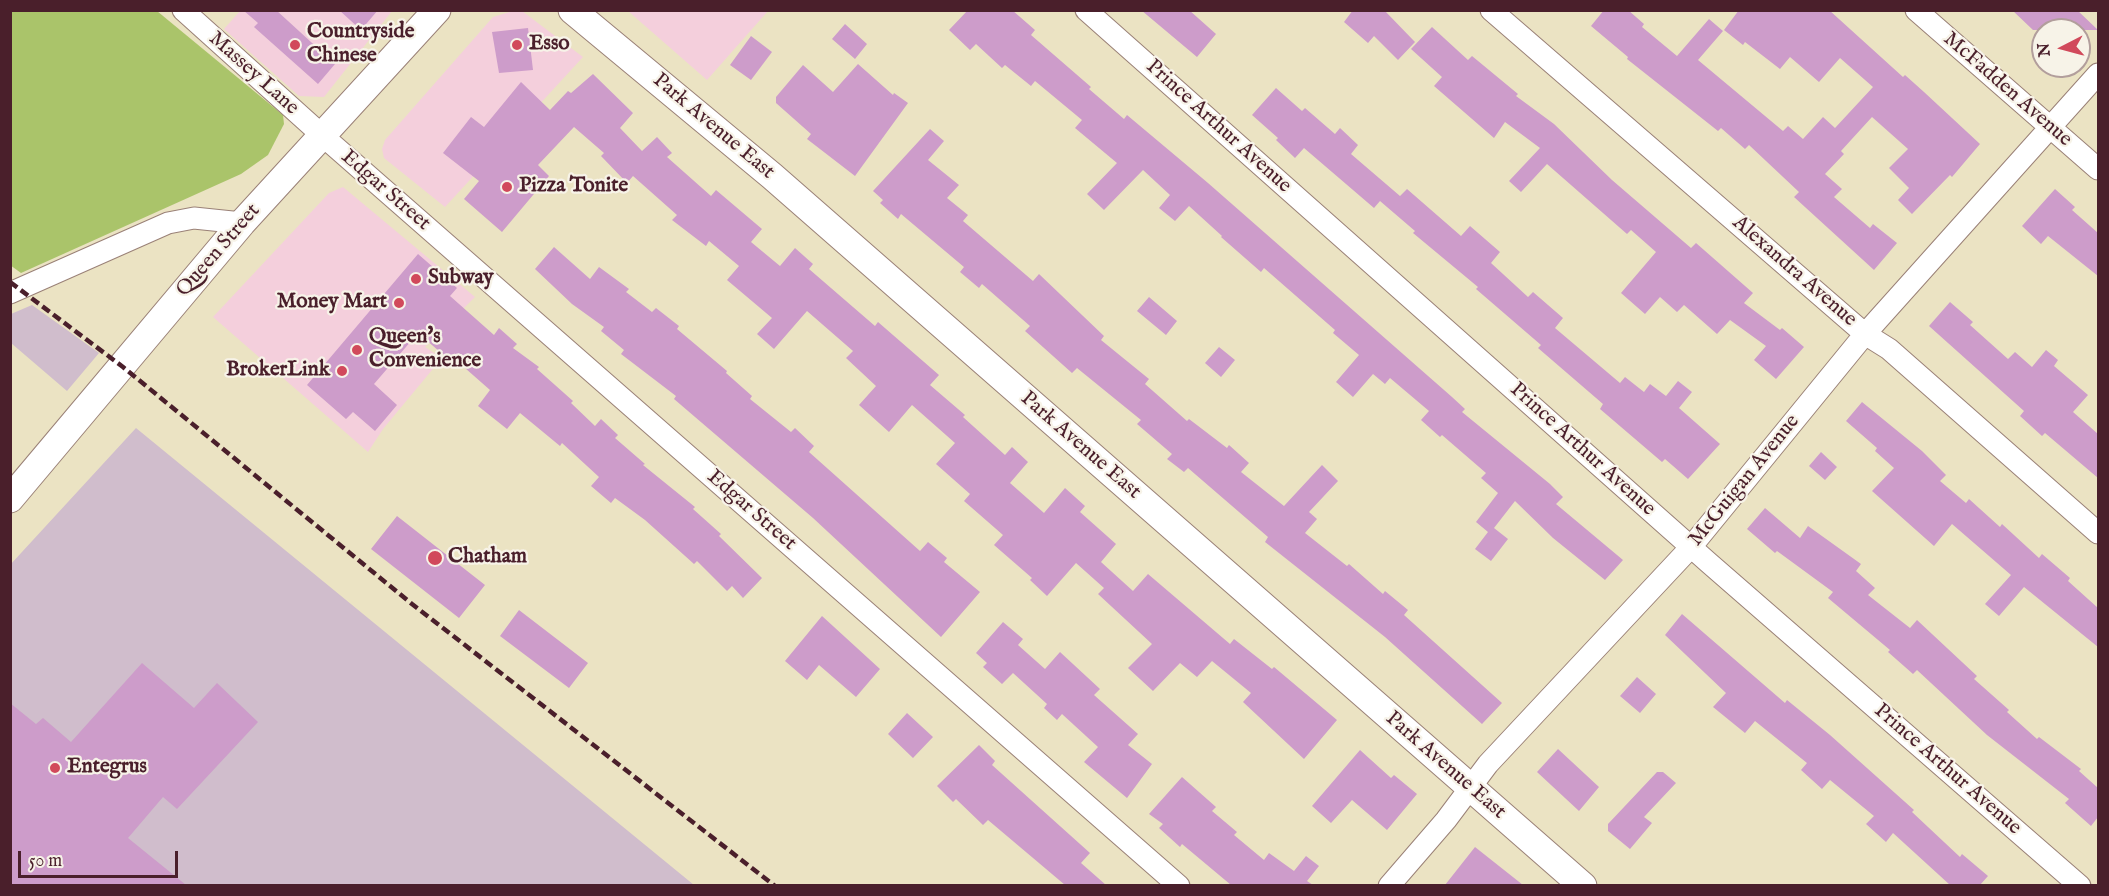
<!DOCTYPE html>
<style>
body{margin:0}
#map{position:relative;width:2109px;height:896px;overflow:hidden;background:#ebe3c3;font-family:"IM FELL English",serif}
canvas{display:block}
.frame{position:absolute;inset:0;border:12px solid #4a1f2b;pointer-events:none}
.north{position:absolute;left:2031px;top:18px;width:60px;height:60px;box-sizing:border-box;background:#f7f3e8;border:2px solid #b29e9c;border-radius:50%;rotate:264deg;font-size:16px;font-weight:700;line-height:24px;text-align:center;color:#4a1f2b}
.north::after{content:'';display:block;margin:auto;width:21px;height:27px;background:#d1495b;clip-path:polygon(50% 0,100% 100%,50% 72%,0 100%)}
.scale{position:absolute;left:18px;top:851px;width:160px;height:27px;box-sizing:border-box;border:3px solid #4a1f2b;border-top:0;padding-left:8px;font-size:18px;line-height:21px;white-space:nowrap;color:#4a1f2b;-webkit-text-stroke:4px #f7f3e8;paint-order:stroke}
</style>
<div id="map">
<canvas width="2109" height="896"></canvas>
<div class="frame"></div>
<div class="north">N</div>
<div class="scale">50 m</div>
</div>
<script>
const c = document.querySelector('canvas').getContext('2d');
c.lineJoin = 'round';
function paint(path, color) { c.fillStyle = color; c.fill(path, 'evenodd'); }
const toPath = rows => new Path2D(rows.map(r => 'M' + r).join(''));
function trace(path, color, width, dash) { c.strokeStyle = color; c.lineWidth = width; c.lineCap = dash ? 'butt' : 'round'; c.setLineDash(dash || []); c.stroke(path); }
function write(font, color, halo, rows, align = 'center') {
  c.font = font + ' "IM FELL English",serif'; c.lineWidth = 4.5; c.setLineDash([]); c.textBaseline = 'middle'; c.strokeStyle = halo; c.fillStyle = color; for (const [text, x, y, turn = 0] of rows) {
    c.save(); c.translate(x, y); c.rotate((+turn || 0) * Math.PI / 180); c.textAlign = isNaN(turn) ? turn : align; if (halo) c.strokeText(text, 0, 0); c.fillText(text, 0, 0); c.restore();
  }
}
const built = toPath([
 [240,11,392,11,324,97,299,96,224,29],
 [513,11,522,11,583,57,445,207,384,158,382,149,385,140,493,17],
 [628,11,768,11,707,80],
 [343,187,475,297,425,347,442,358,383,429,368,452,213,317,329,193]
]);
const industrial = toPath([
 [32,305,99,353,67,391,11,343,11,314],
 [136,428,694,885,11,885,10,565]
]);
const green = toPath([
 [10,11,157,11,283,115,284,124,268,155,241,174,21,273,10,265]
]);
const building = toPath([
 [243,10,276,10,335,64,318,84,254,27,258,23],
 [339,10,378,10,361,30],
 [968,10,1012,10,1035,30,1031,35,1091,87,1089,89,1124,119,1127,115,1208,183,1452,397,1465,409,1462,412,1550,484,1563,497,1556,504,1623,560,1605,580,1553,538,1515,501,1494,528,1508,539,1491,561,1475,549,1488,532,1476,522,1498,493,1481,478,1486,473,1442,435,1440,437,1421,420,1429,411,1390,378,1385,384,1373,374,1353,397,1336,382,1359,355,1333,333,1335,330,1264,268,1261,272,1221,237,1222,236,1189,206,1175,221,1159,208,1170,195,1143,170,1104,210,1087,194,1117,163,1075,128,1082,120,1035,81,1031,86,1005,65,1002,68,976,44,970,50,949,30],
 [1141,10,1189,10,1216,34,1197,57],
 [1353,10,1384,10,1415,42,1398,60,1374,36,1368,43,1344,22],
 [1604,10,1628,10,1644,24,1642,27,1677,56,1709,19,1723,31,1698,60,1783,131,1788,126,1803,139,1823,117,1835,128,1873,87,1840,58,1819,82,1790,57,1780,69,1745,42,1743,45,1724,30,1739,10,1829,10,1903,77,1905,75,1924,92,1980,144,1952,177,1950,175,1912,214,1898,200,1909,188,1889,168,1908,149,1872,117,1841,151,1844,154,1825,174,1842,189,1834,197,1870,228,1873,224,1897,243,1874,270,1794,197,1799,192,1749,145,1745,149,1721,128,1718,131,1627,59,1628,57,1591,26],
 [2012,10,2077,10,2098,30,2033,30],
 [845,24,867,44,855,59,832,39],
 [1432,27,1468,60,1472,56,1518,94,1516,96,1554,124,1612,180,1691,248,1696,243,1753,293,1744,303,1780,330,1782,328,1804,347,1776,379,1754,360,1766,346,1730,320,1717,334,1684,305,1677,312,1660,297,1645,314,1621,293,1656,252,1631,230,1627,234,1547,164,1521,192,1509,181,1540,148,1505,122,1494,138,1434,86,1442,77,1411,49],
 [528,28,533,70,499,73,492,32],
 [751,36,772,52,751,80,730,65],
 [858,64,893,95,894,93,908,103,855,176,807,139,811,134,776,103,776,97,803,65,833,92],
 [593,74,633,113,620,128,642,151,657,137,672,153,667,157,711,196,716,190,762,229,751,242,780,266,795,248,813,264,809,269,875,326,878,322,939,375,930,385,965,415,963,417,1005,455,1012,447,1028,462,1010,483,1044,513,1065,488,1085,506,1080,512,1116,544,1101,562,1133,591,1148,574,1230,644,1234,639,1272,669,1274,667,1337,720,1304,759,1243,702,1251,693,1212,661,1197,677,1180,663,1153,691,1128,668,1152,644,1098,594,1104,588,1076,563,1047,596,1030,580,1032,578,994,545,1003,535,964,501,970,494,936,464,955,443,912,405,889,432,859,405,876,386,846,358,853,351,807,311,774,349,757,334,772,318,727,280,739,266,709,241,706,246,672,220,677,215,633,176,627,183,601,156,604,153,574,127,538,165,549,176,502,232,464,199,479,181,443,153,471,117,484,127,521,82,550,110,568,91,571,93],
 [1276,88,1302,111,1305,108,1335,134,1340,128,1358,145,1351,154,1400,196,1407,189,1461,236,1470,226,1500,252,1491,263,1528,297,1533,292,1563,318,1555,328,1620,383,1625,377,1644,392,1650,384,1666,396,1678,381,1692,392,1679,408,1720,444,1688,479,1665,459,1662,462,1600,409,1603,404,1538,348,1541,345,1476,289,1478,287,1413,233,1415,231,1380,201,1374,208,1304,148,1295,158,1276,140,1278,138,1252,115],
 [930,129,944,141,928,160,959,185,947,198,968,215,963,221,1033,281,1039,274,1104,336,1101,340,1149,379,1145,384,1187,421,1189,419,1227,448,1229,445,1249,463,1241,472,1284,506,1322,465,1338,481,1309,512,1317,519,1305,533,1347,566,1349,564,1383,594,1385,591,1408,610,1404,615,1502,703,1482,724,1385,637,1265,542,1268,537,1188,468,1184,472,1167,459,1172,454,1137,424,1141,420,1077,368,1072,373,1025,331,1030,326,982,284,979,288,960,272,964,267,901,214,898,219,880,203,883,200,873,191],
 [2055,189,2075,207,2072,210,2098,233,2098,276,2048,236,2041,244,2022,226],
 [554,247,590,279,599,267,629,289,626,292,652,312,656,308,679,326,677,329,727,371,726,373,752,396,750,399,791,432,795,428,814,446,809,452,920,551,928,542,947,558,944,562,980,592,941,637,813,518,674,399,676,396,621,354,624,350,601,331,604,327,572,304,535,269],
 [418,254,457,288,450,296,494,335,499,328,517,344,513,348,539,367,537,369,573,401,571,403,595,426,601,419,618,435,615,438,645,464,643,465,695,507,693,509,721,534,719,536,762,578,743,598,732,586,727,591,697,561,694,564,645,520,615,498,611,503,591,486,599,477,562,443,560,446,520,413,507,429,478,406,490,390,457,361,454,364,418,333,374,384,397,405,375,431,353,412,346,419,307,385],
 [1149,297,1177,321,1166,335,1137,311],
 [1950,302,1973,322,1970,325,2008,359,2015,352,2032,367,2046,350,2058,360,2054,366,2088,395,2073,412,2098,434,2098,478,2045,433,2042,436,2020,416,2024,411,1929,326],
 [1219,347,1235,360,1221,377,1205,363],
 [1862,402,1922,451,1946,475,1940,481,1966,503,1969,499,2000,527,2002,524,2039,558,2042,554,2070,578,2068,581,2098,608,2098,647,2024,587,1999,616,1985,604,2011,575,1952,524,1934,546,1872,491,1894,468,1875,451,1877,448,1846,421],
 [1821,452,1837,467,1825,480,1809,466],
 [1765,508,1800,538,1808,526,1861,564,1856,571,1875,588,1868,595,1910,628,1917,620,1977,676,1974,679,2009,710,2007,712,2037,739,2039,737,2081,769,2079,771,2098,788,2098,817,2091,826,2065,803,2069,799,1987,735,1917,670,1913,674,1888,652,1890,650,1828,598,1833,592,1777,551,1775,553,1747,529],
 [397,516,485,585,459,618,371,549],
 [519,610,588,663,569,688,500,636],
 [1682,614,1785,703,1787,700,1830,735,1914,810,1912,812,1960,857,1962,854,1988,876,1980,885,1950,885,1893,833,1886,842,1866,824,1874,816,1830,780,1822,789,1801,770,1807,763,1755,721,1745,733,1713,707,1726,693,1665,635],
 [822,616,880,669,856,697,819,665,807,680,785,661],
 [1003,622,1023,639,1018,645,1045,669,1060,652,1100,689,1094,695,1138,734,1128,745,1152,764,1127,798,1084,762,1098,747,1062,714,1057,720,1044,708,1047,704,1013,673,1002,684,983,667,987,663,976,653],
 [142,663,194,708,217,683,258,722,177,809,163,797,128,838,186,885,10,885,10,703,36,724,43,718,71,742],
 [1637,677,1656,694,1640,713,1620,696],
 [907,713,933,737,913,758,888,734],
 [979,745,995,761,992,765,1090,853,1081,863,1106,885,1065,885,988,820,983,825,956,799,953,802,937,786],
 [1558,749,1599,787,1579,811,1537,772],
 [1360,750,1391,778,1394,775,1417,794,1387,830,1352,800,1331,823,1312,806],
 [1657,772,1663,772,1676,783,1644,817,1652,823,1630,849,1608,831,1608,824],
 [1182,777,1216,807,1212,811,1237,832,1234,835,1264,860,1269,853,1294,871,1306,856,1319,866,1307,881,1313,885,1231,885,1182,844,1180,847,1159,828,1163,824,1149,814],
 [1475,847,1523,885,1445,885]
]);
const minor = toPath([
 [183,10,324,137,1179,886],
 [1086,10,1709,563,2080,886],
 [1491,10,1865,334,1889,349,2098,533],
 [1916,10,2098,169],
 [10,293,168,223,194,218,242,223],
 [1389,886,1446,820,1488,764,1691,547,1865,334,2098,74]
]);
const major = toPath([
 [572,10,772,176,1583,886],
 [10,499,242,223,437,10]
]);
const rail = toPath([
 [10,282,123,367,412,604,775,886]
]);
const markers = [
 [295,45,6,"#d1495b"],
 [517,45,6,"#d1495b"],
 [507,187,6,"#d1495b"],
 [416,279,6,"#d1495b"],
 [399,303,6,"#d1495b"],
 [357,350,6,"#d1495b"],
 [342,371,6,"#d1495b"],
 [435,558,8,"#d1495b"],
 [55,768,6,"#d1495b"]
];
const poiNames = [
 ["Countryside",307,33],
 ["Chinese",307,57],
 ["Esso",529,45],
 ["Pizza Tonite",519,187],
 ["Subway",428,279],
 ["Money Mart",387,303,"right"],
 ["Queen's",369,338],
 ["Convenience",369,362],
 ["BrokerLink",330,371,"right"],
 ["Chatham",448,558],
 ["Entegrus",67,768]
];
const streetNames = [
 ["Massey Lane",253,74,42],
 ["McFadden Avenue",2007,90,41],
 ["Park Avenue East",713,127,40],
 ["Prince Arthur Avenue",1218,127,42],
 ["Edgar Street",385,191,41],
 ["Queen Street",219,251,-49],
 ["Alexandra Avenue",1794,272,41],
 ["Park Avenue East",1080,446,41],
 ["Prince Arthur Avenue",1582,450,42],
 ["McGuigan Avenue",1745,481,-51],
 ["Edgar Street",751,511,41],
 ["Park Avenue East",1445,766,41],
 ["Prince Arthur Avenue",1947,770,41]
];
paint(built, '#f4cfdc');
paint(industrial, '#d0bdcc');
paint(green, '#aac46a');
paint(building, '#cd9cca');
trace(minor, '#9a8177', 23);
trace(major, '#9a8177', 29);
trace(minor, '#fff', 21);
trace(major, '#fff', 27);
trace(rail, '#4a1f2b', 4.5, [9, 4.5]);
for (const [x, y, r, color] of markers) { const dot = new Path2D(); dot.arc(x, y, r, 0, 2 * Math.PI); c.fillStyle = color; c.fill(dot); trace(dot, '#f7f3e8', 2); }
write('bold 21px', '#4a1f2b', '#f7f3e8', poiNames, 'left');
write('21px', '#4a1f2b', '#f7f3e8', streetNames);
</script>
